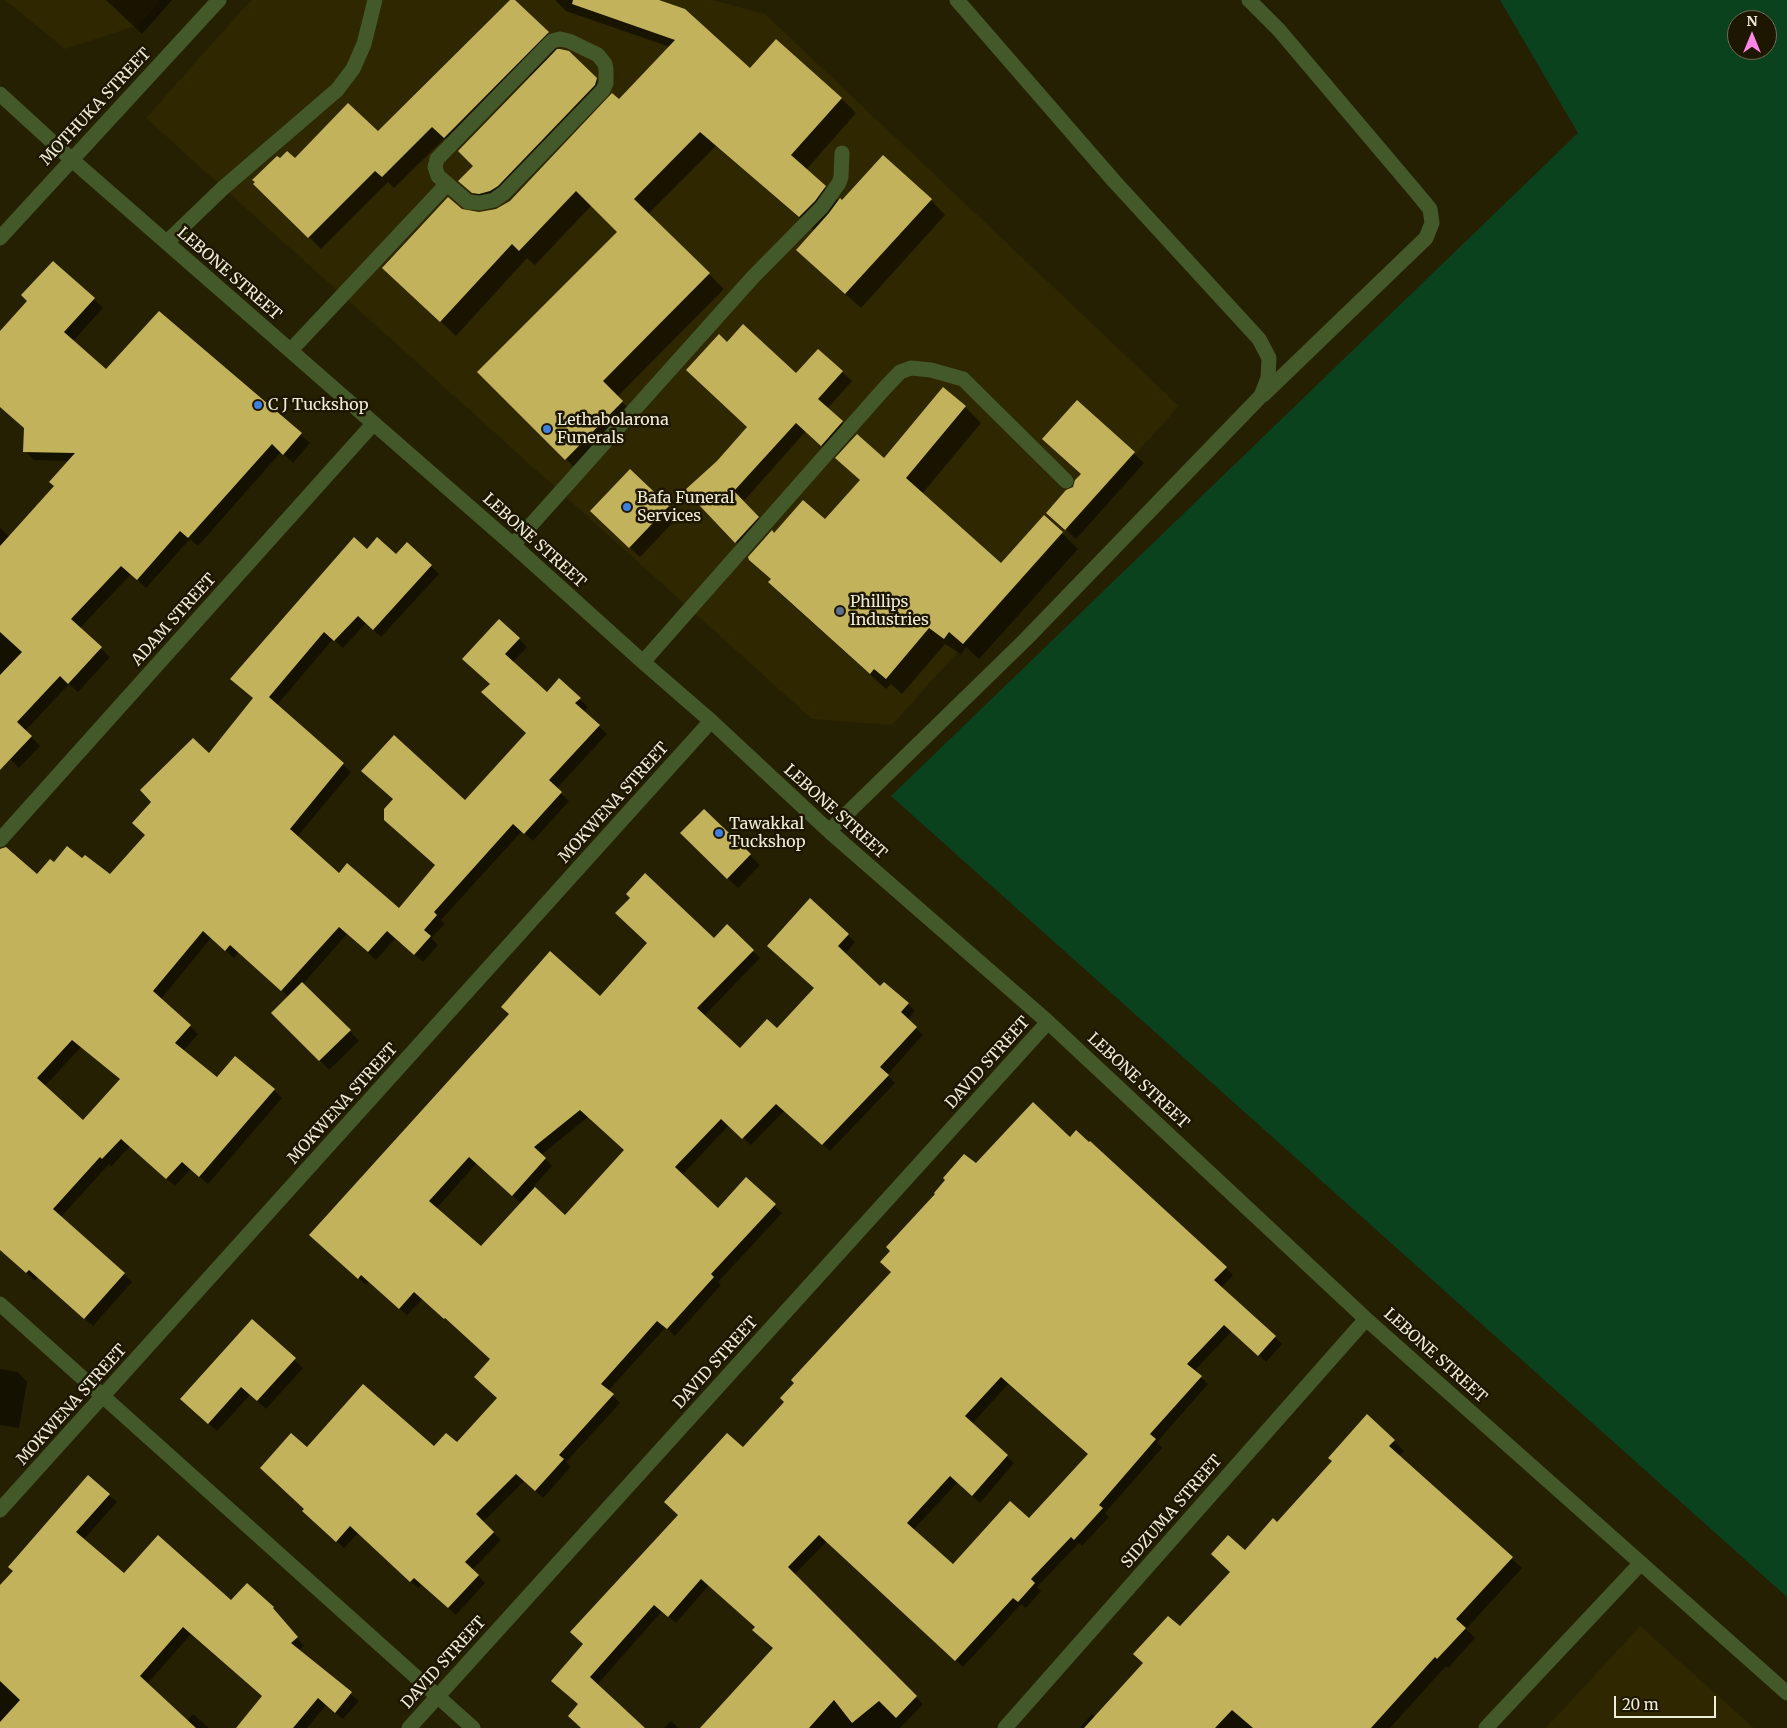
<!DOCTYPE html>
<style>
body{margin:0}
#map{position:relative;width:1787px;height:1728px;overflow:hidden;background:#262002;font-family:Merriweather,serif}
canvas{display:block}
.north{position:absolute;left:1727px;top:10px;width:50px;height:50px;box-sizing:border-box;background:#1d1600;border:1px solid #716c57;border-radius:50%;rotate:0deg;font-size:14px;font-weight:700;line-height:20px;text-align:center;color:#efecda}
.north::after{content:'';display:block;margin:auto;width:18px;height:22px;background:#fa87e7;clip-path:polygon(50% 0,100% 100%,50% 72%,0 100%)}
.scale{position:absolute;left:1614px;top:1696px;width:102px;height:22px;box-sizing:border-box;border:2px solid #efecda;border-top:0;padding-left:6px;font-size:15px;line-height:18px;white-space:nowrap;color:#efecda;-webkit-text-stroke:4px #1d1600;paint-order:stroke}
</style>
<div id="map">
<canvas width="1787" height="1728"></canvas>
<div class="north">N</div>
<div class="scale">20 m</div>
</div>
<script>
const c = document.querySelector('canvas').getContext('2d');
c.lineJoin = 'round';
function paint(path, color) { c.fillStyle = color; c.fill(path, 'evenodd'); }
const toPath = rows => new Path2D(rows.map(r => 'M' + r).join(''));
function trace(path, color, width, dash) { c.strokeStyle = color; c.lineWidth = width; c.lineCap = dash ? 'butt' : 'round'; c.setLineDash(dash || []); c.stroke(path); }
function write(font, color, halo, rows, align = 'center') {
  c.font = font + ' Merriweather,serif'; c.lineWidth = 5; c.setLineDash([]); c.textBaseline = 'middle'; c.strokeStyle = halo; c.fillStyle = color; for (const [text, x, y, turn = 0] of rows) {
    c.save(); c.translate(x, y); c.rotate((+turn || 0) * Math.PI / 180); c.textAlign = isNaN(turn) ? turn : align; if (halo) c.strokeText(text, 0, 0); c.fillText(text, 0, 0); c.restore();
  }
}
const built = toPath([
 [5,0,160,0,139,25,65,49],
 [251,0,712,0,765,14,1179,406,892,725,812,719,146,118],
 [1640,1626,1754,1728,1546,1728]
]);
const green = toPath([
 [1500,0,1787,0,1787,1597,891,796,1578,133],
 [1737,20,1767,20,1767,50,1737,50]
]);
const shadow = toPath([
 [106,0,172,0,142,34],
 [512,0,560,45,553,52,560,50,606,89,483,202,470,191,474,166,532,77,530,75,457,149,445,138,394,188,388,182,321,249,255,184,280,160,295,160,378,133],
 [555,0,656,0,750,70,841,98,856,113,806,170,839,201,931,200,945,215,861,308,813,265,815,231,716,146,648,214,724,289,617,397,637,417,581,474,478,372,619,232,592,205,535,265,527,258,456,336,399,282,462,211,479,214,497,210,510,202,619,101,670,47,566,11],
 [94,299,103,308,73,341,106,370,159,313,310,443,293,463,281,452,198,546,190,539,146,588,131,574,79,629,110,657,78,692,69,684,25,731,40,746,19,768,10,759,0,770,0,528,10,537,55,487,70,461,34,460,25,451,25,428,0,406,0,333],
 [727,343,796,375,842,372,852,381,827,409,852,432,832,454,806,431,743,502,767,527,746,552,687,490,718,462,749,427],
 [1077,402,1144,463,1076,539,1058,522,1082,474],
 [965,407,981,423,922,494,1002,564,1062,533,1078,549,979,659,966,647,961,654,945,644,902,694,891,684,886,689,785,598,769,582,772,580,750,559,774,534,825,521,861,481,837,458,884,460],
 [668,507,678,517,640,557,601,521],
 [354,538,367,550,431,566,439,574,381,637,366,623,343,648,333,639,277,705,351,772,297,837,339,874,399,910,437,865,465,802,527,733,491,684,472,667,519,639,527,647,513,662,547,693,559,680,588,707,583,712,607,734,556,789,569,801,533,841,522,831,441,920,445,924,431,938,438,945,423,962,395,939,376,960,347,934,303,984,359,1041,329,1070,273,1013,289,997,239,952,234,958,211,938,161,999,198,1034,183,1051,218,1079,274,1090,282,1098,208,1184,191,1169,175,1186,130,1146,111,1167,109,1164,61,1217,132,1282,93,1326,38,1277,35,1281,0,1249,0,858,37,876,54,864,82,860,110,876,147,835,254,699,231,679],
 [81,1047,121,1080,83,1121,44,1087],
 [704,811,760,865,738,888,682,833],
 [810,899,855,942,845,954,880,988,908,1004,915,1011,907,1020,923,1035,887,1075,895,1083,830,1151,785,1110,751,1145,729,1125,682,1175,718,1209,747,1179,782,1213,718,1282,721,1285,675,1336,666,1327,608,1391,620,1403,566,1462,571,1467,543,1498,524,1481,483,1522,501,1540,472,1570,485,1583,456,1615,422,1584,418,1588,358,1533,344,1548,311,1519,306,1509,307,1449,434,1448,457,1444,498,1398,492,1359,422,1299,407,1315,369,1281,366,1285,318,1242,600,998,714,940,727,926,760,958,704,1016,740,1050,777,1030,815,988],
 [588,1117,625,1150,565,1216,533,1187,552,1166,541,1155],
 [477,1163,522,1204,481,1248,436,1209],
 [1070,1138,1226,1268,1233,1275,1221,1288,1282,1344,1266,1362,1232,1331,1194,1371,1208,1384,1157,1442,1162,1448,1105,1513,1109,1517,1082,1546,1079,1543,1037,1587,1041,1591,1026,1608,1021,1604,963,1667,827,1541,794,1575,923,1704,900,1728,700,1728,774,1648,756,1628,709,1585,676,1623,662,1611,597,1685,643,1728,582,1728,580,1705,585,1644,743,1449,785,1402,893,1272,976,1165],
 [1009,1383,1089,1454,1029,1520,953,1566,913,1530,958,1482,980,1503,1014,1463,972,1424],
 [252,1321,303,1368,266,1409,250,1395,217,1431,190,1407],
 [0,1369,18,1372,27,1382,19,1428,0,1425],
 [1367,1416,1404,1451,1399,1456,1522,1568,1466,1629,1475,1638,1448,1668,1446,1666,1390,1728,1080,1728,1092,1714,1096,1717,1180,1628,1231,1572,1245,1551,1277,1524,1333,1461],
 [109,1495,117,1502,83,1540,124,1575,231,1602,247,1585,281,1616,280,1617,304,1646,298,1651,359,1701,343,1719,326,1705,307,1728,254,1728,263,1697,191,1634,147,1684,187,1721,193,1714,209,1728,0,1728,0,1586],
 [671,1721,678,1728,664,1728]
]);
const building = toPath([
 [510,0,515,0,549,32,444,138,432,127,382,177,375,171,308,238,253,184,255,182,252,180,277,156,280,158,287,151,295,158,348,103,378,131],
 [573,0,659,0,685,9,750,68,776,39,842,98,791,155,826,186,815,201,799,217,700,132,634,199,710,273,603,381,623,401,565,460,477,372,617,232,576,191,519,251,512,244,440,322,382,268,448,197,462,209,479,212,496,209,510,201,612,93,619,99,675,40,572,4],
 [557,49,560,49,569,51,597,78,595,85,498,186,490,191,479,194,472,193,458,181,473,166,458,151],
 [883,155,932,199,845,294,796,250,829,213,840,198,842,200],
 [53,261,95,298,64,332,106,369,159,311,302,433,283,455,272,444,188,538,180,531,137,580,121,566,71,619,102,647,68,684,60,676,17,722,32,736,0,770,0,675,22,652,0,632,0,546,54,486,49,482,75,453,23,452,24,428,0,407,0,331,27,301,21,295],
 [743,324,796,373,818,349,843,371,818,399,843,421,821,446,796,423,734,491,759,517,735,543,685,490,717,461,747,427,686,370,719,334,727,342],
 [943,387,966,406,906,478,1001,563,1044,515,1063,532,963,644,949,632,944,639,929,628,886,679,874,669,870,674,768,582,771,579,749,560,748,557,772,530,774,533,803,500,825,519,860,480,835,458,857,434,884,458],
 [1077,400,1135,452,1065,530,1046,513,1066,490,1073,487,1075,480,1081,474,1042,439],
 [630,469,669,506,629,548,590,511],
 [354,537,367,549,377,537,396,554,407,542,432,565,373,630,358,616,334,641,324,632,269,697,344,763,290,829,339,873,347,863,399,908,435,865,384,820,384,809,393,799,361,771,394,735,465,800,526,733,481,692,490,684,462,659,499,619,520,638,505,654,547,692,559,678,581,698,575,703,600,725,549,780,562,792,524,834,513,824,434,912,437,915,424,930,431,936,414,955,387,931,368,952,339,927,281,991,230,945,225,951,203,931,153,991,191,1025,175,1043,217,1077,235,1056,275,1089,199,1177,182,1162,166,1179,121,1139,102,1159,100,1157,53,1209,125,1273,84,1319,29,1270,26,1273,0,1250,0,849,6,847,37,874,50,859,54,862,67,846,82,858,85,855,110,874,145,835,132,823,151,802,140,790,193,738,209,753,253,698,230,679],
 [72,1040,120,1079,83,1120,37,1078],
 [704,809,751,854,727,879,680,833],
 [645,873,714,938,727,924,754,950,697,1008,740,1048,767,1019,777,1028,814,988,767,946,810,898,849,934,838,946,880,986,884,982,909,1003,901,1012,917,1027,880,1067,889,1075,822,1145,776,1104,742,1139,721,1119,675,1167,718,1208,746,1177,776,1204,711,1274,714,1277,667,1329,657,1321,601,1384,614,1394,559,1455,564,1459,535,1491,516,1474,476,1514,494,1532,465,1562,479,1575,448,1608,414,1578,410,1582,350,1526,336,1542,302,1511,304,1509,260,1468,291,1433,307,1447,363,1384,434,1446,446,1433,457,1442,497,1398,474,1377,490,1359,445,1318,444,1319,414,1292,399,1309,361,1275,358,1279,309,1235,509,1014,501,1007,550,951,600,996,647,943,615,913,630,898,626,894],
 [580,1110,624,1150,565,1215,535,1187,481,1246,429,1201,469,1157,512,1196,546,1158,534,1147],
 [302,982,351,1030,319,1061,271,1013],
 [1033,1102,1070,1137,1076,1130,1089,1142,1090,1141,1227,1267,1214,1280,1276,1336,1258,1356,1224,1325,1187,1364,1202,1376,1150,1434,1156,1439,1099,1505,1103,1508,1074,1540,1071,1537,1031,1579,1035,1583,1018,1602,1013,1598,955,1661,819,1535,788,1567,917,1696,896,1718,879,1701,852,1723,834,1700,809,1728,700,1728,773,1648,752,1630,755,1627,701,1579,668,1617,654,1605,590,1677,645,1728,581,1728,568,1716,578,1704,551,1681,583,1644,570,1632,678,1515,664,1502,727,1433,743,1447,784,1402,780,1398,794,1383,791,1380,891,1272,880,1262,890,1251,886,1247,935,1194,934,1193,945,1180,943,1178,964,1154,976,1163],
 [1001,1377,1088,1454,1029,1518,1010,1501,953,1564,907,1523,950,1476,972,1496,1008,1455,965,1416],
 [252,1319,296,1358,257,1401,241,1387,208,1424,180,1399],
 [1367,1414,1395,1440,1389,1446,1513,1557,1456,1619,1466,1628,1437,1659,1435,1657,1371,1728,1253,1728,1232,1710,1215,1728,1084,1728,1143,1663,1133,1654,1168,1616,1180,1626,1230,1572,1211,1554,1228,1535,1245,1550,1273,1518,1277,1522,1332,1461,1328,1458],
 [88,1475,110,1494,76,1532,124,1573,158,1535,231,1600,247,1583,274,1607,273,1608,298,1637,291,1643,352,1692,335,1713,318,1698,293,1728,236,1728,262,1696,183,1627,140,1676,196,1728,0,1728,0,1722,20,1700,0,1681,0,1585,13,1571,8,1567]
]);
const minor = toPath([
 [1249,0,1279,30,1416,192,1430,209,1432,223,1426,238,1263,395],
 [560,39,569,41,598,55,605,64,606,70,606,83,603,90,504,193,494,200,480,203,468,202,438,176,435,167,437,159,552,41,560,39],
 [0,94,71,159,513,545,643,662,711,721,829,831,1048,1022,1366,1319,1787,1693],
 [0,238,219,0],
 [167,242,223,188,337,90,353,69,364,44,375,0],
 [291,350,447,184],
 [513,545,753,277,822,207,839,183,841,177,842,153],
 [643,662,883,390,900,372,911,368,931,370,963,379,1066,481],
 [829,831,1026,639,1261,396,1268,378,1269,358,1259,339,1114,181,957,0],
 [0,840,373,424],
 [0,1304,473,1728],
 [0,1510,711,721],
 [409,1728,1048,1022],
 [1005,1728,1366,1319],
 [1486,1728,1641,1563]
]);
const markers = [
 [258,405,5,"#3f7fe0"],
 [547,429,5,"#3f7fe0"],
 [627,507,5,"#3f7fe0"],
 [840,611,5,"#5c6f8a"],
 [719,833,5,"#3f7fe0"]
];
const streetNames = [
 ["MOTHUKA STREET",96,107,-47],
 ["LEBONE STREET",229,274,41],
 ["LEBONE STREET",534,541,42],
 ["ADAM STREET",174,620,-48],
 ["MOKWENA STREET",614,803,-48],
 ["LEBONE STREET",835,812,42],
 ["DAVID STREET",988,1063,-48],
 ["LEBONE STREET",1138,1081,43],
 ["MOKWENA STREET",343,1104,-48],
 ["LEBONE STREET",1435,1356,42],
 ["DAVID STREET",716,1363,-48],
 ["MOKWENA STREET",72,1405,-48],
 ["SIDZUMA STREET",1172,1512,-49],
 ["DAVID STREET",444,1663,-48]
];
const poiNames = [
 ["C J Tuckshop",268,405],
 ["Lethabolarona",557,420],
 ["Funerals",557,438],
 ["Bafa Funeral",637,498],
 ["Services",637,516],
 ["Phillips",850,602],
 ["Industries",850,620],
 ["Tawakkal",729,824],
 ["Tuckshop",729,842]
];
paint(built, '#2f2700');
paint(green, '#0a421e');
paint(shadow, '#0007');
paint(building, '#c3b25c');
trace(minor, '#445929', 15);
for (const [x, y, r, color] of markers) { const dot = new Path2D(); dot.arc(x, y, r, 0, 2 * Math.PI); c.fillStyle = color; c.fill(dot); trace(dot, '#1d1600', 2); }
write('16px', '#efecda', '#1d1600', streetNames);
write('16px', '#efecda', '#1d1600', poiNames, 'left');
</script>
